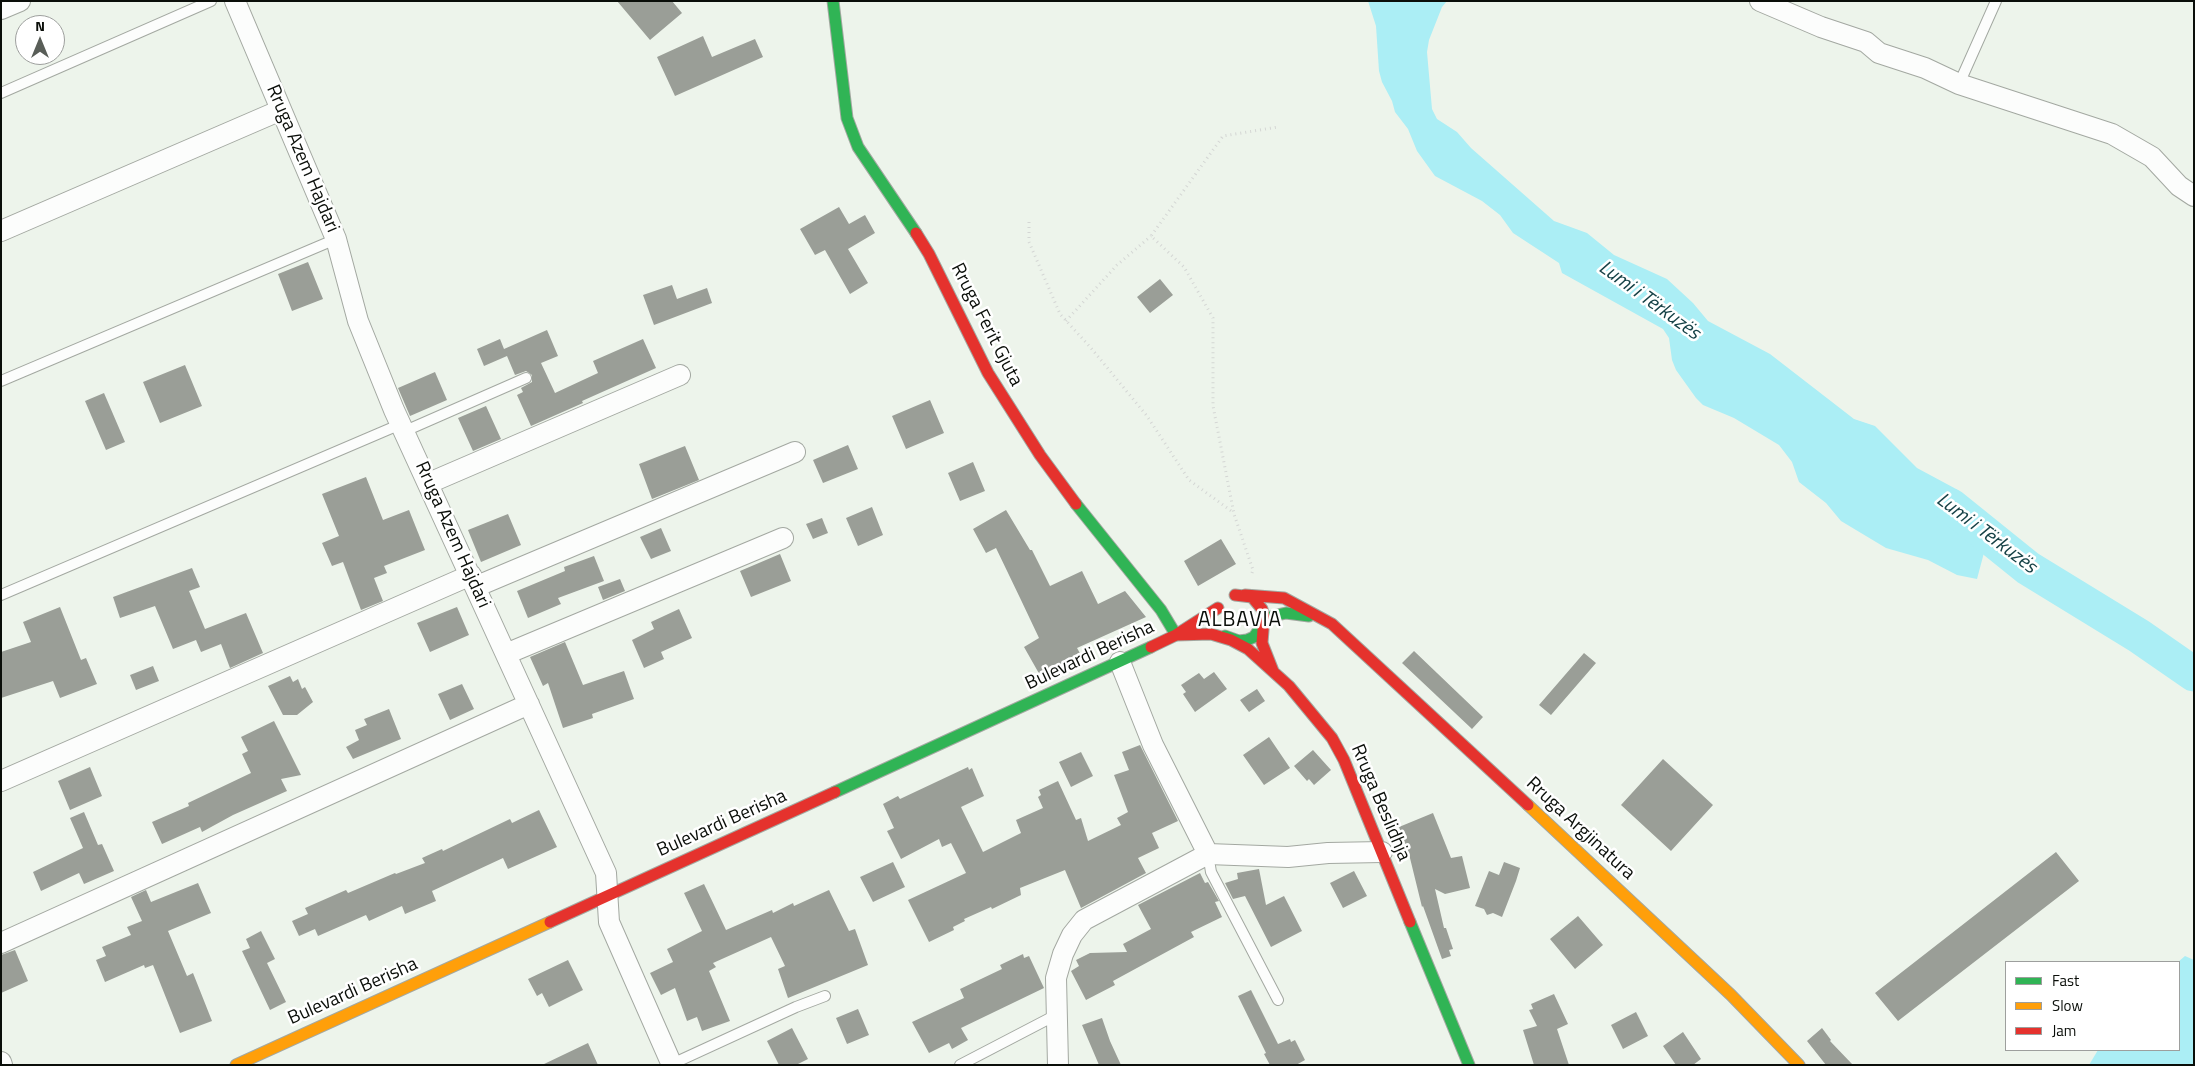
<!DOCTYPE html>
<meta charset="utf-8">
<style>
body{margin:0}
#map{position:relative;width:2195px;height:1066px;overflow:hidden;background:#edf4eb;font-family:"Titillium Web",sans-serif}
canvas{display:block}
.frame{position:absolute;inset:0;border:2px solid #0a0e09;pointer-events:none}
.legend{position:absolute;left:2005px;top:961px;width:175px;height:90px;box-sizing:border-box;background:#fff;border:1px solid #9d9f9d;margin:0;padding:6px 9px;list-style:none;font-size:15px;color:#0a0e09}
.legend li{display:flex;align-items:center;gap:10px;height:25px}
.legend b{width:25px;border:1px solid #9d9f9d}
.north{position:absolute;left:15px;top:15px;width:50px;height:50px;box-sizing:border-box;background:#fff;border:1px solid #9d9f9d;border-radius:50%;rotate:0deg;font-size:14px;font-weight:700;line-height:20px;text-align:center;color:#0a0e09}
.north::after{content:'';display:block;margin:auto;width:18px;height:22px;background:#595e58;clip-path:polygon(50% 0,100% 100%,50% 72%,0 100%)}
</style>
<div id="map">
<canvas width="2195" height="1066"></canvas>
<div class="frame"></div>
<ul class="legend">
<li><b style="height:6px;background:#30b455"></b>Fast</li>
<li><b style="height:6px;background:#ff9f0a"></b>Slow</li>
<li><b style="height:6px;background:#e5322d"></b>Jam</li>
</ul>
<div class="north">N</div>
</div>
<script>
const c = document.querySelector('canvas').getContext('2d');
c.lineJoin = 'round';
function paint(path, color) { c.fillStyle = color; c.fill(path, 'evenodd'); }
const toPath = rows => new Path2D(rows.map(r => 'M' + r).join(''));
function trace(path, color, width, dash) { c.strokeStyle = color; c.lineWidth = width; c.lineCap = dash ? 'butt' : 'round'; c.setLineDash(dash || []); c.stroke(path); }
function write(font, color, halo, rows, align = 'center') {
  c.font = font + ' "Titillium Web",sans-serif'; c.lineWidth = 5; c.setLineDash([]); c.textBaseline = 'middle'; c.strokeStyle = halo; c.fillStyle = color; for (const [text, x, y, turn = 0] of rows) {
    c.save(); c.translate(x, y); c.rotate((+turn || 0) * Math.PI / 180); c.textAlign = isNaN(turn) ? turn : align; if (halo) c.strokeText(text, 0, 0); c.fillText(text, 0, 0); c.restore();
  }
}
const water = toPath([
 [1368,1,1447,1,1442,7,1429,40,1427,52,1432,109,1437,119,1457,132,1471,148,1554,221,1587,233,1614,255,1667,279,1693,303,1708,321,1770,354,1854,419,1875,426,1917,468,1958,490,1973,505,1993,519,1977,579,1957,575,1928,560,1886,548,1841,521,1826,503,1799,482,1792,462,1779,445,1734,418,1703,405,1696,398,1676,370,1672,360,1669,338,1663,329,1562,273,1559,263,1513,233,1500,215,1482,201,1435,176,1417,151,1408,129,1395,112,1392,101,1382,82,1379,71,1376,26],
 [2185,956,2194,960,2194,1065,2089,1065,2098,1050,2179,1050,2178,962]
]);
const river = toPath([
 [1951,506,2028,568,2139,636,2194,674]
]);
const building = toPath([
 [617,1,672,1,682,13,650,40],
 [703,36,712,57,755,39,763,57,675,96,657,57],
 [839,207,849,224,865,215,875,233,848,249,868,283,850,294,825,250,815,255,800,229],
 [308,262,323,299,292,311,278,274],
 [1160,279,1173,295,1150,313,1137,297],
 [672,285,677,299,707,288,712,303,654,325,643,295],
 [547,330,558,356,541,363,555,393,598,373,593,361,643,339,656,368,582,401,583,403,531,426,517,395,523,392,521,388,532,382,532,375,526,371,515,375,507,356,484,366,477,349,500,339,504,349],
 [185,365,202,406,160,423,143,382],
 [435,372,447,400,410,416,398,388],
 [104,393,125,442,106,450,85,401],
 [930,400,944,433,906,449,892,416],
 [486,406,501,439,473,451,458,418],
 [848,445,858,469,823,483,813,460],
 [685,446,699,480,652,499,639,464],
 [973,462,985,491,960,501,948,473],
 [366,477,383,520,409,510,425,550,384,566,387,573,374,578,383,601,361,610,343,562,332,566,322,543,339,536,322,494],
 [872,507,883,535,858,546,846,518],
 [1006,510,1030,550,1032,550,1050,586,1082,571,1098,604,1125,591,1146,617,1077,648,1081,655,1041,677,1024,647,1039,638,1021,600,996,548,986,553,973,529],
 [508,514,521,545,481,562,468,530],
 [822,518,828,533,813,539,806,524],
 [661,528,671,551,651,559,640,537],
 [1221,539,1236,564,1198,586,1184,561],
 [780,554,791,581,751,597,740,571],
 [594,556,604,581,558,598,561,604,528,618,517,591,565,571,564,567],
 [192,568,200,587,189,591,205,629,246,613,263,653,230,668,221,644,201,652,196,640,173,649,155,606,120,618,113,597],
 [620,579,625,591,603,600,598,587],
 [60,607,81,660,86,658,97,684,60,698,53,681,1,698,1,652,31,642,23,622],
 [457,607,469,635,430,652,417,623],
 [679,609,692,638,661,652,664,659,644,668,632,640,654,629,651,622],
 [565,642,583,685,624,671,634,699,592,714,593,718,563,728,548,683,543,686,530,657],
 [1414,651,1483,717,1472,729,1402,663],
 [1584,653,1596,663,1551,715,1539,705],
 [153,666,159,681,136,690,130,675],
 [1214,672,1227,689,1195,712,1183,694,1186,692,1181,685,1199,673,1204,679],
 [290,676,293,682,298,679,302,689,305,687,313,702,297,715,283,715,268,686],
 [462,684,474,709,450,720,438,694],
 [1257,689,1265,701,1249,712,1240,700],
 [389,709,401,739,353,759,346,747,359,740,355,730,367,725,364,719],
 [274,721,301,775,281,779,287,791,233,815,202,832,200,827,162,844,152,822,189,806,188,803,251,773,242,754,248,751,241,737],
 [1269,737,1290,768,1264,785,1243,755],
 [1140,745,1178,821,1152,833,1159,848,1138,858,1146,873,1081,908,1065,870,1020,888,1021,895,992,909,991,907,964,919,965,921,953,927,954,930,929,942,908,900,966,873,951,843,942,847,939,839,901,859,887,831,894,828,883,804,898,796,900,799,968,767,969,770,972,768,984,796,961,807,983,852,1021,833,1016,820,1043,808,1038,797,1041,795,1039,790,1058,781,1076,820,1081,818,1088,841,1121,825,1117,818,1128,812,1114,775,1129,770,1122,752],
 [1313,750,1331,770,1314,785,1309,779,1307,781,1294,766],
 [1081,752,1093,776,1071,787,1059,762],
 [1663,759,1713,805,1671,851,1621,805],
 [90,767,102,796,70,810,58,781],
 [539,810,557,847,508,869,503,858,432,891,436,901,405,914,402,906,369,921,366,915,318,936,315,929,299,936,292,921,308,914,305,908,346,890,348,893,395,873,396,874,425,863,422,858,442,849,443,851,510,819,512,823],
 [84,812,98,845,102,844,114,871,84,884,79,873,41,891,33,872,83,848,70,818],
 [1433,813,1451,858,1462,856,1470,888,1445,894,1435,889,1444,928,1446,928,1453,949,1449,950,1451,956,1442,959,1423,906,1422,907,1409,854,1399,827],
 [2056,852,2079,881,1898,1021,1875,993],
 [893,862,905,887,873,902,860,877],
 [1504,862,1520,868,1516,881,1502,917,1493,913,1487,915,1484,909,1475,906,1489,871,1499,875],
 [1259,869,1266,905,1284,896,1302,931,1271,947,1245,896,1233,899,1225,883,1238,879,1237,873],
 [1354,871,1367,896,1343,908,1330,883],
 [1200,873,1205,883,1208,882,1219,901,1215,902,1222,917,1191,932,1194,937,1113,981,1115,985,1086,1000,1071,971,1079,966,1076,960,1090,953,1127,952,1123,944,1151,929,1138,905],
 [198,883,211,913,168,931,187,976,193,973,212,1021,180,1033,153,965,145,968,144,965,105,982,96,960,106,956,102,947,131,935,127,927,142,921,131,897,146,890,151,902],
 [704,884,726,930,772,910,773,913,793,903,794,906,829,890,849,931,855,929,868,965,788,998,778,969,785,966,771,937,713,963,716,967,709,971,730,1021,702,1031,697,1017,687,1021,675,988,661,995,650,973,673,962,667,949,702,931,684,893],
 [1578,916,1603,945,1575,969,1550,939],
 [261,931,275,959,267,963,286,1002,270,1010,242,951,250,948,246,939],
 [15,950,28,981,1,993,1,955],
 [1023,954,1024,958,1029,956,1044,988,961,1028,968,1040,952,1049,949,1043,929,1053,912,1022,964,998,960,989,1002,969,1000,965],
 [568,960,583,990,549,1007,542,993,537,996,528,979],
 [1251,990,1278,1044,1290,1039,1291,1042,1295,1040,1305,1060,1296,1065,1270,1065,1264,1054,1266,1053,1238,996],
 [1554,994,1568,1024,1557,1029,1569,1065,1534,1065,1523,1030,1537,1026,1529,1010,1533,1009,1531,1004],
 [858,1009,869,1035,847,1044,836,1018],
 [1636,1012,1648,1036,1623,1049,1611,1025],
 [1102,1018,1110,1041,1121,1065,1099,1065,1082,1025],
 [792,1028,808,1059,796,1065,779,1065,767,1041],
 [1822,1028,1831,1040,1830,1041,1853,1065,1826,1065,1807,1041],
 [1683,1032,1701,1059,1693,1065,1676,1065,1663,1046],
 [588,1043,598,1065,542,1065]
]);
const path = toPath([
 [1029,222,1029,242,1060,314,1091,348,1147,416,1189,480,1234,513],
 [1066,321,1117,265,1151,236],
 [1252,573,1253,570,1234,514,1213,406,1213,318,1184,267,1151,236,1223,136,1278,127]
]);
const lane = toPath([
 [1959,84,1996,1],
 [1,93,211,1],
 [1,381,336,239],
 [405,431,526,378],
 [1,595,401,424],
 [1208,854,1211,872,1278,1000],
 [672,1064,796,1007,825,996],
 [960,1065,1056,1015]
]);
const street = toPath([
 [235,1,336,239,358,321,394,410,606,873,609,922,672,1065],
 [1760,1,1821,27,1866,42,1879,53,1925,68,1959,84,2112,134,2152,157,2179,186,2194,196],
 [1,9,20,1],
 [1,231,281,110],
 [429,483,680,375],
 [475,587,795,452],
 [506,654,783,538],
 [1120,662,1153,745,1208,854,1288,857,1328,853,1382,852],
 [1,781,471,575],
 [1,943,529,704],
 [1,1062,2,1065],
 [1058,1065,1056,978,1063,954,1072,935,1084,920,1208,854]
]);
const fast = toPath([
 [833,1,847,118,858,147,916,233],
 [1076,504,1161,610,1176,635],
 [1225,636,1239,641,1247,640,1254,637,1263,624,1273,616,1286,613,1309,616],
 [835,792,1151,647],
 [1410,922,1469,1065]
]);
const slow = toPath([
 [1528,805,1731,995,1799,1065],
 [236,1065,550,922]
]);
const jam = toPath([
 [916,233,929,254,988,373,1040,455,1076,504],
 [1235,595,1252,597,1262,609,1264,617,1262,643,1273,671],
 [1245,595,1284,598,1332,624,1528,805],
 [1176,635,1211,634,1231,640,1248,649,1289,686,1332,738,1344,760,1410,922],
 [1151,647,1176,635,1218,608],
 [550,922,835,792]
]);
const streetNames = [
 ["Rruga Azem Hajdari",302,159,67],
 ["Rruga Ferit Gjuta",986,325,63],
 ["Rruga Azem Hajdari",452,535,66],
 ["Bulevardi Berisha",1090,656,-25],
 ["Rruga Beslidhja",1380,803,67],
 ["Bulevardi Berisha",722,824,-24],
 ["Rruga Argjinatura",1580,829,43],
 ["Bulevardi Berisha",353,992,-24]
];
const waterNames = [
 ["Lumi i Tërkuzës",1649,301,36],
 ["Lumi i Tërkuzës",1986,534,37]
];
const quarterNames = [
 ["ALBAVIA",1240,621]
];
paint(water, '#abeef5');
trace(river, '#abeef5', 35);
paint(building, '#9a9e97');
trace(lane, '#a3a8a1', 12);
trace(street, '#a3a8a1', 22);
trace(fast, '#a3a8a1', 13);
trace(slow, '#a3a8a1', 13);
trace(jam, '#a3a8a1', 13);
trace(path, '#d4d6d4', 3, [1, 4]);
trace(lane, '#fcfdfc', 10);
trace(street, '#fcfdfc', 20);
trace(fast, '#30b455', 11);
trace(slow, '#ff9f0a', 11);
trace(jam, '#e5322d', 11);
write('19px', '#0a0e09', '#fff', streetNames);
write('italic 20px', '#164247', '#fff', waterNames);
c.letterSpacing = '1px';
write('21px', '#0a0e09', '#fff', quarterNames);
c.letterSpacing = '0px';
</script>
